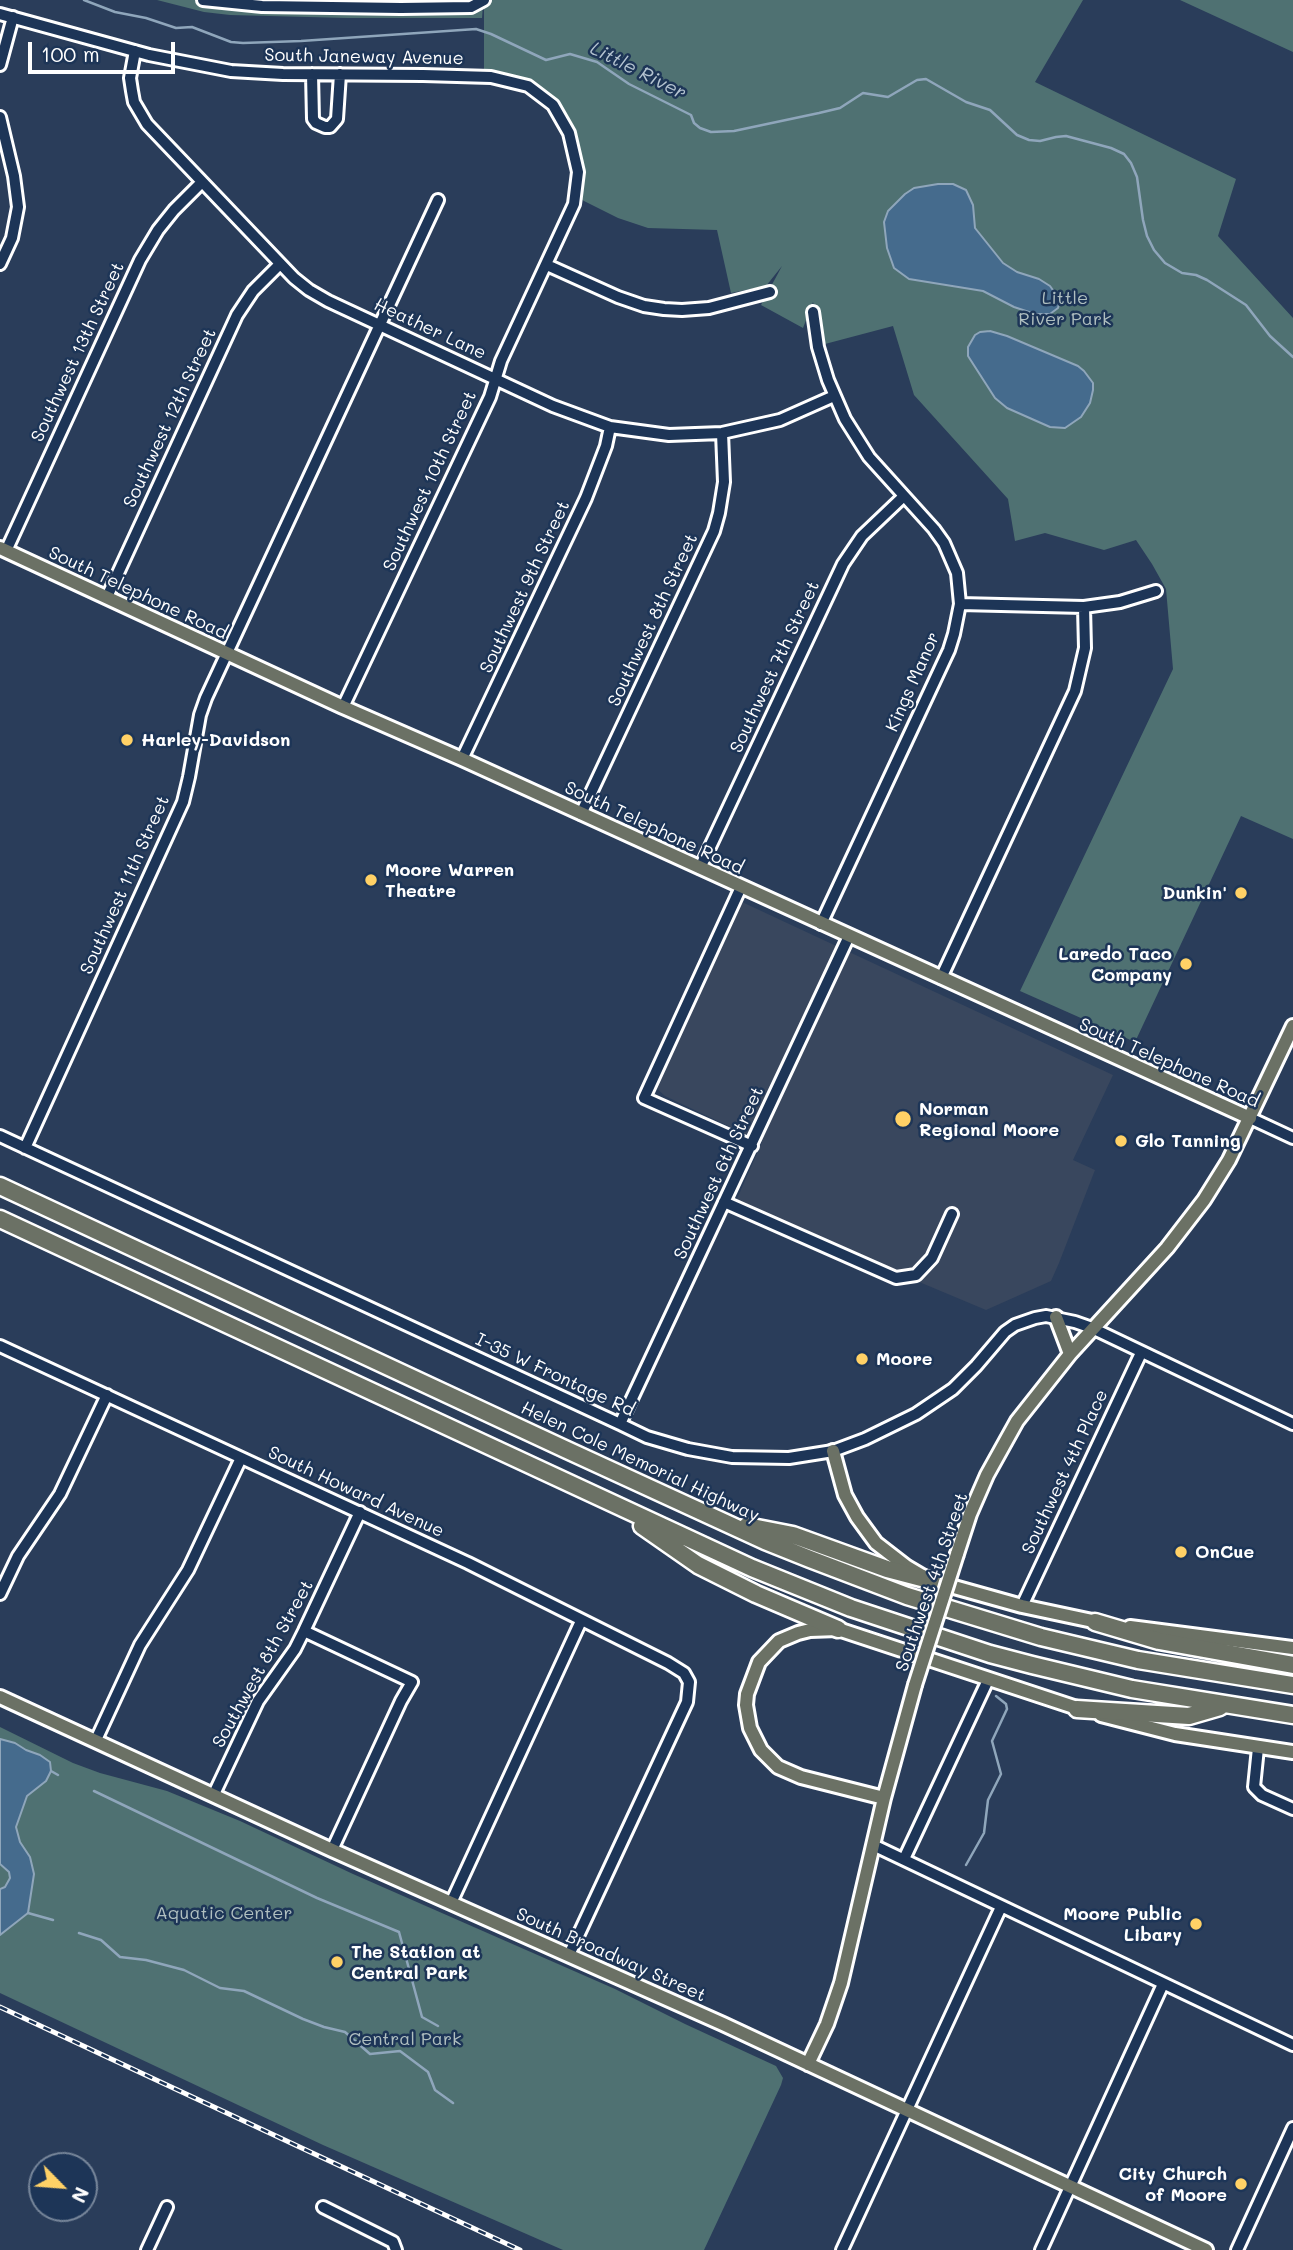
<!DOCTYPE html>
<style>
body{margin:0}
#map{position:relative;width:1293px;height:2250px;overflow:hidden;background:#2a3d5a;font-family:Mali,sans-serif}
canvas{display:block}
.north{position:absolute;left:28px;top:2152px;width:70px;height:70px;box-sizing:border-box;background:#1d3557;border:2px solid #77869a;border-radius:50%;rotate:115deg;font-size:19px;font-weight:700;line-height:28px;text-align:center;color:#fff}
.north::after{content:'';display:block;margin:auto;width:24px;height:32px;background:#ffd166;clip-path:polygon(50% 0,100% 100%,50% 72%,0 100%)}
.scale{position:absolute;left:28px;top:42px;width:147px;height:32px;box-sizing:border-box;border:4px solid #fff;border-top:0;padding-left:9px;font-size:21px;line-height:24px;white-space:nowrap;color:#fff;-webkit-text-stroke:5px #1d3557;paint-order:stroke}
</style>
<div id="map">
<canvas width="1293" height="2250"></canvas>
<div class="north">N</div>
<div class="scale">100 m</div>
</div>
<script>
const c = document.querySelector('canvas').getContext('2d');
c.lineJoin = 'round';
function paint(path, color) { c.fillStyle = color; c.fill(path, 'evenodd'); }
const toPath = rows => new Path2D(rows.map(r => 'M' + r).join(''));
function trace(path, color, width, dash) { c.strokeStyle = color; c.lineWidth = width; c.lineCap = dash ? 'butt' : 'round'; c.setLineDash(dash || []); c.stroke(path); }
function write(font, color, halo, rows, align = 'center') {
  c.font = font + ' Mali,sans-serif'; c.lineWidth = 5; c.setLineDash([]); c.textBaseline = 'middle'; c.strokeStyle = halo; c.fillStyle = color; for (const [text, x, y, turn = 0] of rows) {
    c.save(); c.translate(x, y); c.rotate((+turn || 0) * Math.PI / 180); c.textAlign = isNaN(turn) ? turn : align; if (halo) c.strokeText(text, 0, 0); c.fillText(text, 0, 0); c.restore();
  }
}
const built = toPath([
 [742,902,1113,1075,1073,1160,1095,1170,1059,1263,1051,1281,986,1310,893,1271,736,1201,762,1142,665,1096,655,1087]
]);
const green = toPath([
 [157,0,218,0,483,5,482,18,347,18,230,15,204,12],
 [489,0,1083,0,1035,82,1236,179,1218,236,1293,318,1293,839,1241,816,1135,1042,1020,991,1173,669,1166,589,1152,564,1136,540,1104,550,1045,533,1015,541,1008,499,914,395,893,326,825,344,813,302,803,328,761,305,782,266,766,286,731,293,717,230,648,228,618,218,584,201,578,197,564,112,531,81,484,69,484,8],
 [1180,0,1293,0,1293,52],
 [0,1727,73,1763,100,1773,167,1791,240,1821,353,1874,615,1989,685,2024,776,2066,783,2078,781,2085,704,2250,563,2250,323,2145,0,1993]
]);
const water = toPath([
 [938,184,953,184,966,190,973,205,975,228,1003,263,1017,272,1039,279,1050,286,1060,300,1058,308,1050,314,1035,314,1014,307,983,291,909,279,894,268,887,248,884,222,888,211,905,194,914,188,938,184],
 [990,331,1007,336,1078,366,1084,371,1093,383,1093,390,1090,403,1081,417,1065,428,1050,427,1007,408,995,398,968,356,968,347,975,335,980,332,990,331],
 [0,1739,15,1743,26,1750,40,1755,50,1762,51,1771,46,1781,27,1796,16,1827,20,1842,30,1857,34,1874,28,1913,0,1935,0,1889,5,1887,10,1878,9,1872,0,1864,0,1739]
]);
const stream = toPath([
 [84,0,115,12,146,18,176,28,192,27,231,42,243,43,301,41,476,29,491,34,546,60,570,54,597,62,629,84,691,115,694,123,700,128,711,132,734,131,819,113,840,108,863,93,888,97,917,80,926,79,966,102,990,110,1017,135,1029,140,1040,141,1056,137,1066,136,1111,148,1124,154,1131,163,1137,177,1143,220,1147,236,1154,250,1165,263,1182,273,1196,275,1207,280,1246,305,1270,336,1293,357],
 [51,1771,58,1775],
 [94,1791,317,1898,399,1932,422,2017,438,2026],
 [966,1865,984,1833,988,1800,1001,1774,992,1741,1007,1709,1006,1704,996,1696],
 [28,1913,53,1920],
 [79,1933,101,1940,120,1957,146,1960,184,1970,220,1988,244,1991,303,2019,324,2027,345,2032,370,2054,400,2051,428,2072,435,2090,453,2103]
]);
const minor = toPath([
 [203,0,262,6,401,8,471,7,484,0],
 [0,14,149,55,231,71,283,74,423,75,491,77,528,86,553,105,569,133,578,172,574,204,501,361,490,397,343,707],
 [135,51,130,78,132,91,134,102,147,124,294,278,309,290,328,301,553,406,610,427,669,435,722,433,780,420,834,396],
 [0,65,13,17],
 [312,74,313,119,316,123,325,127,330,127,337,119,340,74],
 [0,117,14,176,18,207,12,238,0,264],
 [547,265,618,297,644,306,664,309,682,310,709,308,770,292],
 [813,312,818,347,828,380,845,419,869,457,934,529,944,543,957,573,960,604,954,634,949,650,821,924],
 [6,551,140,260,158,230,174,210,202,182],
 [107,597,237,315,253,291,280,264],
 [960,604,1084,607,1120,602,1156,591],
 [462,759,586,498,606,446,610,427],
 [581,814,714,531,719,513,724,482,722,433],
 [700,868,843,564,862,536,904,496],
 [741,887,644,1098,752,1146],
 [941,978,1075,691,1085,648,1084,607],
 [1250,1118,1293,1138],
 [0,1136,620,1424,647,1437,688,1449,732,1457,789,1458,833,1451,865,1439,916,1414,953,1389,976,1366,1005,1332,1015,1325,1035,1318,1046,1316,1075,1322,1092,1328,1293,1424],
 [25,1148,183,802,189,777,200,715,206,698,438,200],
 [724,1202,896,1278,916,1275,932,1258,952,1214],
 [0,1346,468,1563,668,1663,684,1673,689,1682,687,1702,569,1955],
 [620,1424,849,936],
 [0,1594,18,1556,60,1494,107,1395],
 [1022,1606,1141,1353],
 [304,1631,412,1682,401,1701,332,1850],
 [96,1740,140,1645,188,1570,241,1458],
 [1258,1748,1254,1787,1262,1795,1293,1809],
 [214,1794,258,1701,295,1649,304,1631,360,1512],
 [873,1845,1293,2045],
 [904,1859,988,1680],
 [451,1903,581,1621],
 [323,2207,393,2242,396,2250],
 [147,2250,167,2207],
 [842,2250,1001,1907],
 [1041,2250,1163,1984],
 [1237,2250,1293,2128]
]);
const major = toPath([
 [0,548,343,707,462,759,1250,1118],
 [1056,1317,1070,1354],
 [833,1451,845,1495,857,1517,876,1543,907,1567,929,1580,1022,1606,1102,1623],
 [957,1554,970,1514,987,1475,1017,1421,1070,1354,1167,1248,1204,1200,1229,1160,1293,1026],
 [1130,1627,1293,1648],
 [0,1697,332,1850,723,2024,1206,2250],
 [1101,1715,1175,1734,1293,1752],
 [884,1798,801,1777,778,1767,761,1750,750,1728,746,1705,747,1694,759,1662,779,1641,798,1633,810,1630,838,1629,1083,1710],
 [808,2064,827,2024,841,1983,884,1798,915,1685]
]);
const highway = toPath([
 [0,1186,567,1450,765,1541,810,1559,907,1596,1041,1637,1138,1660,1293,1685],
 [0,1219,752,1568,851,1608,990,1654,1032,1665,1132,1689,1293,1715],
 [642,1526,698,1565,756,1594,838,1629],
 [747,1526,793,1535,887,1569,929,1580],
 [1095,1622,1159,1641,1293,1665],
 [1077,1709,1189,1716,1220,1707]
]);
const rail = toPath([
 [0,2007,520,2250]
]);
const majorBridge = toPath([
 [915,1685,957,1554]
]);
const markers = [
 [127,740,7,"#ffd166"],
 [371,880,7,"#ffd166"],
 [1241,893,7,"#ffd166"],
 [1186,964,7,"#ffd166"],
 [903,1119,9,"#ffd166"],
 [1121,1141,7,"#ffd166"],
 [862,1359,7,"#ffd166"],
 [1181,1552,7,"#ffd166"],
 [1196,1924,7,"#ffd166"],
 [337,1962,7,"#ffd166"],
 [1241,2184,7,"#ffd166"]
];
const streetNames = [
 ["South Janeway Avenue",364,57,1],
 ["Heather Lane",430,329,25],
 ["Southwest 13th Street",78,352,-65],
 ["Southwest 12th Street",170,418,-65],
 ["Southwest 10th Street",430,481,-65],
 ["Southwest 9th Street",525,587,-65],
 ["South Telephone Road",138,593,25],
 ["Southwest 8th Street",653,620,-65],
 ["Southwest 7th Street",775,667,-65],
 ["Kings Manor",913,682,-66],
 ["South Telephone Road",654,828,25],
 ["Southwest 11th Street",125,885,-66],
 ["South Telephone Road",1169,1063,24],
 ["Southwest 6th Street",719,1173,-65],
 ["I-35 W Frontage Rd",555,1375,25],
 ["Helen Cole Memorial Highway",640,1462,25],
 ["Southwest 4th Place",1065,1472,-65],
 ["South Howard Avenue",356,1492,25],
 ["Southwest 4th Street",932,1582,-71],
 ["Southwest 8th Street",263,1664,-61],
 ["South Broadway Street",611,1955,24]
];
const parkNames = [
 ["Little",1065,298],
 ["River Park",1065,319],
 ["Aquatic Center",224,1913],
 ["Central Park",405,2039]
];
const poiNames = [
 ["Harley-Davidson",141,740],
 ["Moore Warren",385,870],
 ["Theatre",385,891],
 ["Dunkin'",1227,893,"right"],
 ["Laredo Taco",1172,954,"right"],
 ["Company",1172,975,"right"],
 ["Norman",919,1109],
 ["Regional Moore",919,1130],
 ["Glo Tanning",1135,1141],
 ["Moore",876,1359],
 ["OnCue",1195,1552],
 ["Moore Public",1182,1914,"right"],
 ["Libary",1182,1935,"right"],
 ["The Station at",351,1952],
 ["Central Park",351,1973],
 ["City Church",1227,2174,"right"],
 ["of Moore",1227,2195,"right"]
];
const waterNames = [
 ["Little River",638,71,27]
];
paint(built, '#39475e');
paint(green, '#4f7172');
paint(water, '#456b8d');
trace(water, '#8fa6bb', 2);
trace(stream, '#8fa6bb', 2.5);
trace(minor, '#fff', 16);
trace(major, '#fff', 18);
trace(highway, '#fff', 21);
trace(minor, '#1d3557', 10);
trace(major, '#6b7165', 12);
trace(highway, '#6b7165', 16);
trace(rail, '#fff', 5);
trace(rail, '#1d3557', 2.5, [8]);
trace(majorBridge, '#fff', 18, []);
trace(majorBridge, '#6b7165', 12);
for (const [x, y, r, color] of markers) { const dot = new Path2D(); dot.arc(x, y, r, 0, 2 * Math.PI); c.fillStyle = color; c.fill(dot); trace(dot, '#1d3557', 2.5); }
write('18px', '#fff', '#1d3557', streetNames);
write('18px', '#b0bfc0', '#1d3557', parkNames);
write('bold 18px', '#fff', '#1d3557', poiNames, 'left');
write('italic 19px', '#b5c4d1', '#1d3557', waterNames);
</script>
